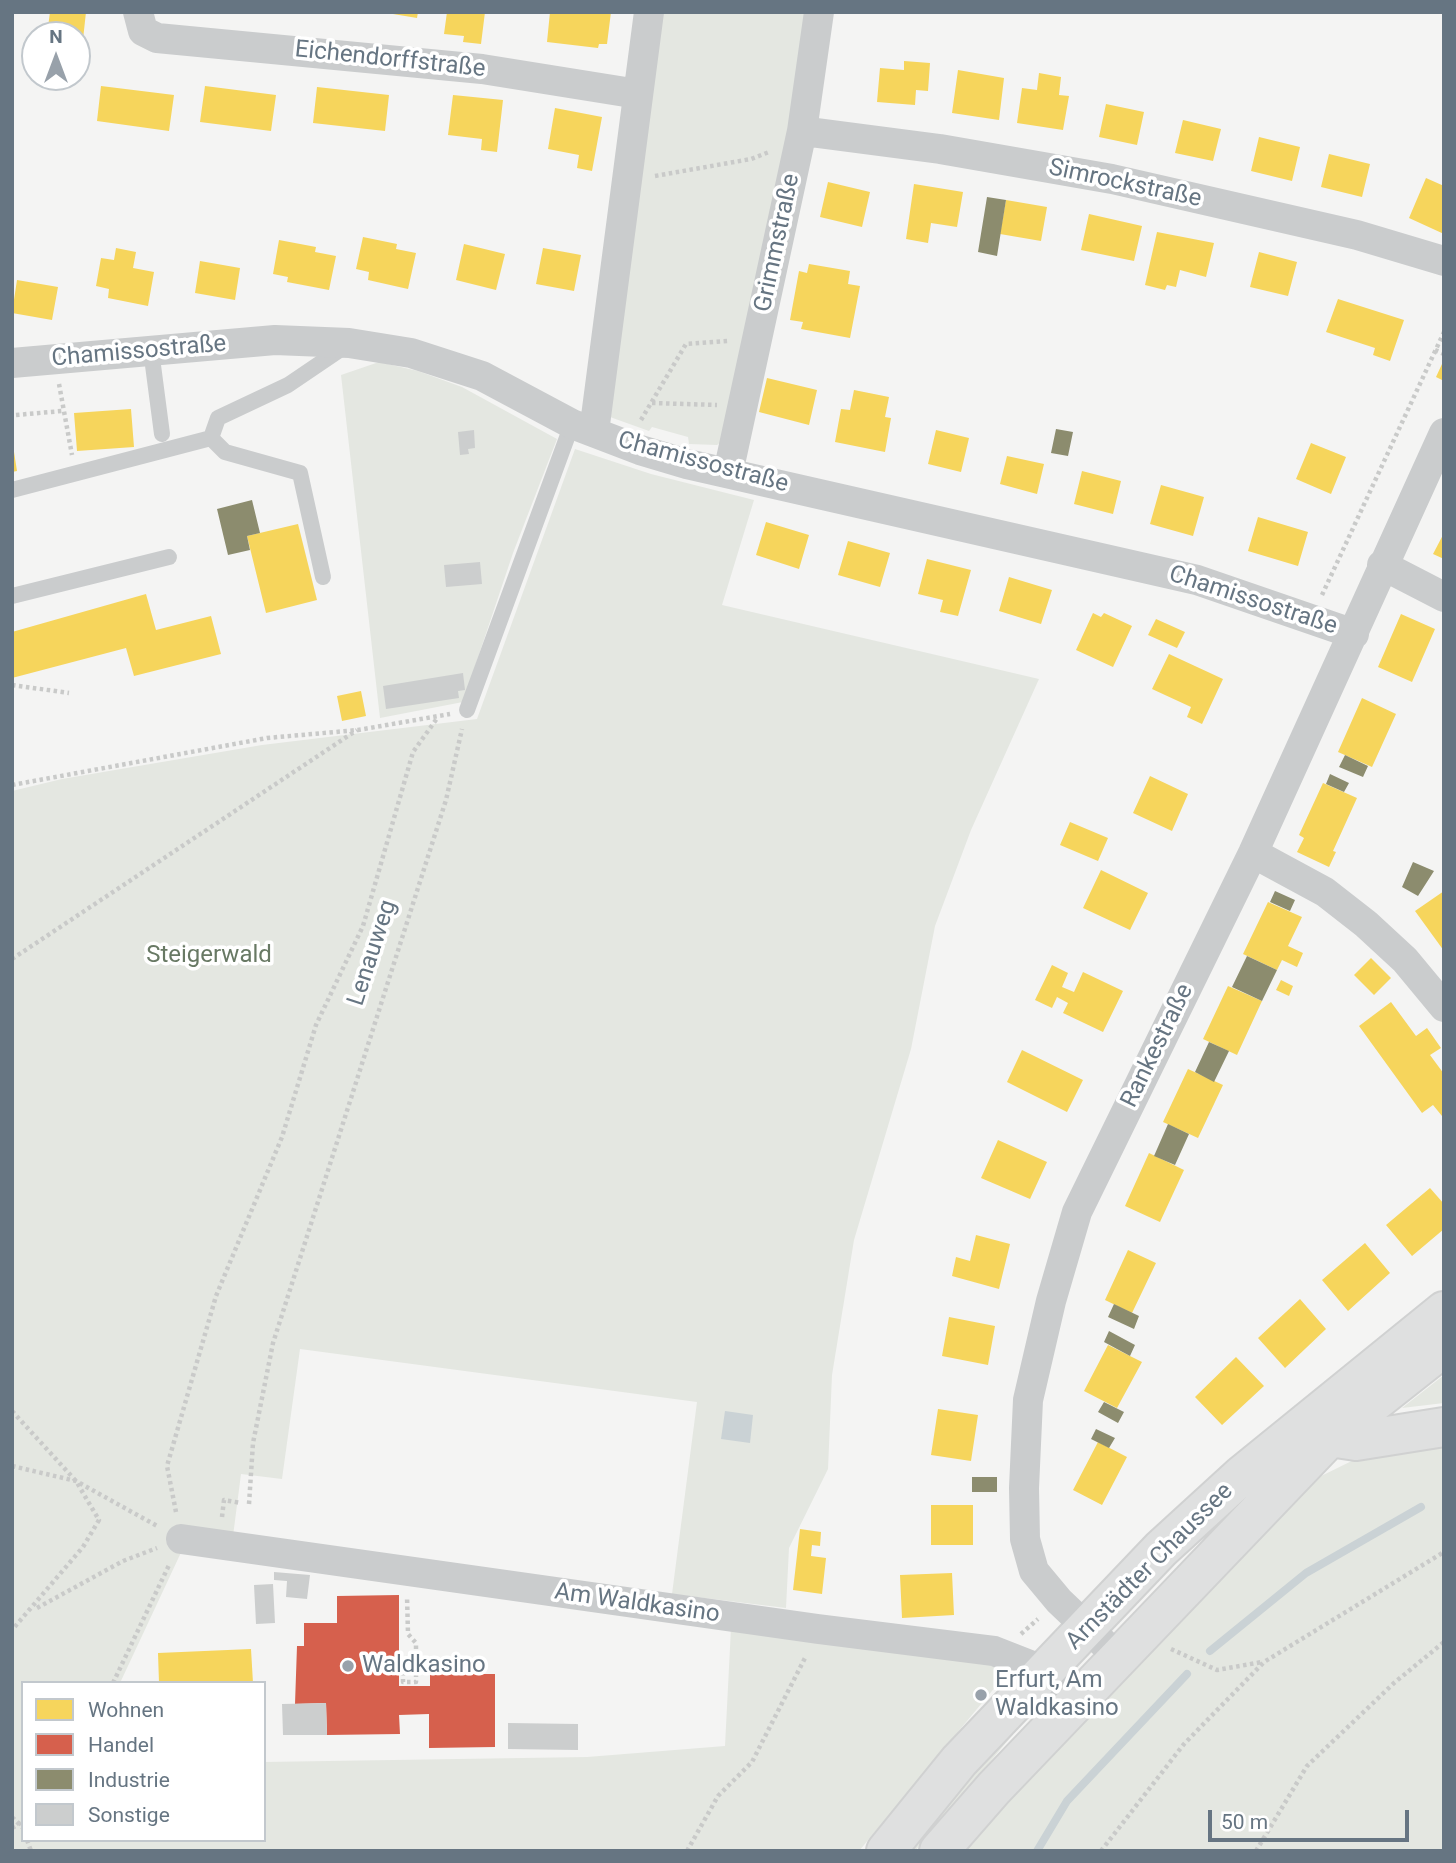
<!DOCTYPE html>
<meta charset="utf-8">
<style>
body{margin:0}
#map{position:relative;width:1456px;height:1863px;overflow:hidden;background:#f4f4f3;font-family:Roboto,sans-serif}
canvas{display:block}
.frame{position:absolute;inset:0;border:14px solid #667582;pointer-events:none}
.legend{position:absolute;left:21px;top:1681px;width:245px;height:161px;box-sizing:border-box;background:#fff;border:2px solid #c2c8cd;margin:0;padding:9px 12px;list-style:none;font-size:21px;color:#667582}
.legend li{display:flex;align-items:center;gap:14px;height:35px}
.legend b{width:35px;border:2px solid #c2c8cd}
.north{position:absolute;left:21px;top:21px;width:70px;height:70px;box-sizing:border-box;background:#fff;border:2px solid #c2c8cd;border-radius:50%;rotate:0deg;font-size:19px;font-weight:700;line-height:28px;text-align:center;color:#667582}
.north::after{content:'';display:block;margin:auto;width:24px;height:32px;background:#98a1aa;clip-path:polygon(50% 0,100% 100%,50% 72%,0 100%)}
.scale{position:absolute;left:1208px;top:1810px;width:201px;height:32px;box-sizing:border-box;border:4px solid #667582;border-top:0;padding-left:9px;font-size:21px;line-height:24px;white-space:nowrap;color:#667582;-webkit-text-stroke:5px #fff;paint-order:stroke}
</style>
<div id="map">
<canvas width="1456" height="1863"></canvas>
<div class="frame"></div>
<ul class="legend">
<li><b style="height:19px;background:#f6d55c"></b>Wohnen</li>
<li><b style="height:19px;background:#d6604d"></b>Handel</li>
<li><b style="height:19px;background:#8c8c6e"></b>Industrie</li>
<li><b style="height:19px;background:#cccece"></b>Sonstige</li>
</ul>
<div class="north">N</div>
<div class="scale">50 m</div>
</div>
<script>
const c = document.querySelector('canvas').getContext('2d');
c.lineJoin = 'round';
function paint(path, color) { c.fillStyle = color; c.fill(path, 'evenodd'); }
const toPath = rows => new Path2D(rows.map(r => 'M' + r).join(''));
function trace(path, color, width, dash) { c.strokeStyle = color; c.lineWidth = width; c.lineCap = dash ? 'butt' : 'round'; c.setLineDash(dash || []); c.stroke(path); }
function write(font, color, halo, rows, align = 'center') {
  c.font = font + ' Roboto,sans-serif'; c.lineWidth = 7; c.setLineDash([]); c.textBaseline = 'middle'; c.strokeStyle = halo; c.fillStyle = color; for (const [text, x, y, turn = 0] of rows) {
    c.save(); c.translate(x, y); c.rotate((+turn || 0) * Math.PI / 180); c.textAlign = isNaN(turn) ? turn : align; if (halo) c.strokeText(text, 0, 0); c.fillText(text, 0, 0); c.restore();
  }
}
const green = toPath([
 [662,12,810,12,793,128,725,439,717,445,689,444,688,437,652,427,649,431,610,417],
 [379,362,418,371,462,387,557,439,513,553,463,702,380,718,341,375],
 [575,449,651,474,754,500,722,605,1039,679,971,830,935,926,911,1049,854,1240,832,1375,828,1469,789,1548,786,1608,672,1594,697,1402,300,1349,282,1479,241,1474,233,1536,192,1529,120,1683,23,1683,23,1840,264,1840,264,1762,587,1757,725,1746,731,1628,1011,1668,859,1851,12,1851,12,791,62,779,262,745,477,719],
 [1444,1375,1444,1403,1402,1408],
 [1444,1442,1444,1851,966,1851,1003,1803,1313,1480,1368,1453],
 [1047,1694,915,1851,909,1851,990,1753]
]);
const water = toPath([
 [725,1411,753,1415,750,1443,721,1439]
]);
const homes = toPath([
 [50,12,86,12,79,76,77,35,47,35],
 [381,12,418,12,417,18],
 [447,12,485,12,481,44,463,42,464,36,444,34],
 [550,12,611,12,607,44,599,44,598,48,547,42],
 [904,61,930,63,928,91,916,90,915,105,877,102,880,68,904,70],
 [958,70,1004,78,999,120,952,113],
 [1039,73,1061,77,1059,95,1069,96,1063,130,1017,123,1022,88,1037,90],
 [101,86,174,95,169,131,97,121],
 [205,86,276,95,271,131,200,122],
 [317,87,389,95,385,131,313,123],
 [453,95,503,100,497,152,481,150,482,139,448,135],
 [1106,104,1144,112,1137,145,1099,137],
 [555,108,602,117,592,171,577,168,579,155,548,149],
 [1183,120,1221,129,1213,161,1175,153],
 [1259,137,1300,147,1292,181,1251,171],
 [1329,154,1370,164,1362,197,1321,187],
 [1426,178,1444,186,1444,234,1409,218],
 [828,182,870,192,862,227,820,217],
 [914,184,963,192,957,227,931,223,928,243,906,239],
 [1006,200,1047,207,1041,241,1000,234],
 [1089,214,1142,226,1134,261,1081,250],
 [1157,232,1214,243,1206,277,1180,270,1176,287,1167,285,1165,290,1145,285],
 [363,237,397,244,396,249,416,253,408,289,368,280,369,272,356,269],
 [279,240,316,247,315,252,336,256,329,290,287,282,288,277,273,274],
 [464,244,505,254,496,290,456,280],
 [116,248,136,252,133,268,154,272,148,306,108,298,109,289,96,286,101,258,114,260],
 [543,248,581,255,574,291,536,284],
 [1259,252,1297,262,1288,296,1250,287],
 [200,261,240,268,235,300,195,293],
 [809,264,850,271,848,284,860,286,850,338,801,329,803,322,790,320,799,271,807,273],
 [17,280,58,287,52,320,12,313],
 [1338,299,1404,320,1390,361,1373,355,1375,348,1326,332],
 [1442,364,1444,365,1444,381,1436,377],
 [767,378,817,390,809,425,759,412],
 [854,390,889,397,885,417,891,418,885,452,835,442,841,409,850,410],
 [131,409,134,447,77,451,74,413],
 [936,430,969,438,961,472,928,464],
 [12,439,17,471,12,472],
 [1311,443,1346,457,1331,494,1296,479],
 [1007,456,1044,464,1037,494,1000,484],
 [1082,471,1121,481,1113,514,1074,504],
 [1161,485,1204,497,1193,536,1150,524],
 [1258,517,1308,532,1298,566,1248,551],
 [766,522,809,535,799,569,756,555],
 [298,524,317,600,266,613,247,536],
 [1444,533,1444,559,1433,554],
 [848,541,890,553,880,587,838,575],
 [927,559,971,570,958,616,940,612,943,600,918,594],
 [1009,577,1052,590,1041,624,999,611],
 [146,594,156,630,211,616,221,654,134,676,126,648,12,678,12,632],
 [1093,613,1101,617,1104,613,1132,626,1113,667,1076,650],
 [1401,614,1435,629,1412,682,1378,667],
 [1156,619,1185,632,1177,648,1148,635],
 [1169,654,1223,679,1202,724,1187,717,1191,707,1152,689],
 [361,691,366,716,342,721,337,696],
 [1362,698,1396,714,1372,767,1338,752],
 [1150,776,1188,794,1172,831,1133,813],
 [1323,783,1357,798,1333,851,1336,852,1329,867,1297,852,1304,838,1299,835],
 [1070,822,1108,838,1098,861,1060,845],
 [1101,870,1148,893,1130,930,1083,908],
 [1444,891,1444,951,1415,911],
 [1268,902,1302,917,1288,946,1303,953,1297,967,1282,960,1277,970,1243,954],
 [1371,958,1391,978,1374,995,1354,975],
 [1052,965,1068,973,1062,987,1074,992,1083,972,1123,991,1103,1032,1063,1013,1068,1003,1057,997,1052,1008,1035,1000],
 [1281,980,1293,986,1289,996,1276,990],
 [1228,986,1262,1001,1237,1055,1203,1039],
 [1391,1002,1416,1036,1427,1028,1441,1048,1430,1055,1444,1074,1442,1116,1433,1105,1422,1113,1359,1026],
 [1022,1050,1083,1080,1067,1112,1007,1082],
 [1188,1069,1223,1085,1198,1138,1163,1122],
 [998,1140,1047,1162,1030,1199,981,1178],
 [1149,1153,1184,1170,1160,1222,1125,1206],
 [1430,1188,1444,1204,1444,1229,1412,1256,1386,1225],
 [976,1235,1010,1244,999,1289,952,1276,956,1257,970,1261],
 [1365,1243,1390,1273,1348,1311,1322,1280],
 [1128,1250,1156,1263,1132,1313,1105,1300],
 [1300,1299,1326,1329,1285,1368,1258,1338],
 [949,1317,995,1326,988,1365,942,1356],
 [1108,1345,1142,1362,1117,1408,1084,1391],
 [1236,1357,1264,1386,1222,1425,1195,1397],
 [938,1409,978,1415,971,1461,931,1455],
 [1098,1442,1127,1457,1102,1505,1073,1490],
 [931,1505,973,1505,973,1545,931,1545],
 [800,1529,821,1532,820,1546,812,1545,811,1556,826,1558,822,1594,793,1590],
 [952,1573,954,1615,902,1618,900,1575],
 [251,1649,253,1683,159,1683,158,1653]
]);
const shops = toPath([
 [399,1595,399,1686,430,1686,430,1674,495,1674,495,1747,429,1748,429,1714,399,1715,400,1734,327,1735,326,1703,295,1704,297,1646,304,1646,304,1623,337,1623,337,1596]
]);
const industry = toPath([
 [987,197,1006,200,997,256,978,252],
 [1056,429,1073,432,1068,456,1051,453],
 [252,500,260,533,247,536,250,550,228,555,217,509],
 [1345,755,1368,766,1363,777,1339,767],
 [1330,774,1349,783,1344,792,1326,784],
 [1413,862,1434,871,1418,896,1402,887],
 [1275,891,1295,900,1290,911,1270,902],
 [1247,956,1277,970,1262,1001,1232,987],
 [1209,1042,1229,1051,1214,1082,1195,1072],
 [1168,1124,1189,1134,1175,1165,1154,1156],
 [1114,1304,1139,1316,1134,1329,1108,1317],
 [1109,1331,1135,1345,1130,1356,1104,1342],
 [1104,1402,1124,1412,1118,1423,1098,1412],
 [1096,1429,1115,1438,1109,1448,1091,1439],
 [972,1477,997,1477,997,1492,972,1492]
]);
const stream = toPath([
 [1210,1651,1306,1573,1421,1507],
 [1037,1851,1067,1801,1187,1674]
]);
const building = toPath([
 [474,430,475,448,468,449,469,454,460,455,458,432],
 [480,562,482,584,446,587,444,565],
 [463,673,465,690,458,691,459,698,386,709,383,686],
 [274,1572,310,1575,307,1599,286,1597,287,1581,274,1580],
 [273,1584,275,1623,256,1624,254,1585],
 [326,1703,327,1735,283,1735,282,1704],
 [508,1723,578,1724,578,1750,508,1749]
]);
const path = toPath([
 [655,176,751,159,769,152],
 [1435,350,1444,354],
 [59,384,72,455],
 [652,403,717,405],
 [16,415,62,411],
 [641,420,686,344,728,341],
 [1322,595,1444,332],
 [12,685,69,693],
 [12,785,267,738,358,730,450,714],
 [12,959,357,730],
 [12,1411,76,1481,99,1520,83,1547,12,1630],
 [12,1466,76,1481,159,1527],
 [249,1504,253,1443,273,1343,446,800,462,729],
 [176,1512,167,1466,216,1296,282,1137,316,1025,363,926,413,752,438,717],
 [222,1517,224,1500,241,1503],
 [37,1608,123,1561,157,1548],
 [1021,1634,1038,1619],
 [1171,1649,1217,1670,1262,1662],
 [399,1658,416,1658],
 [403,1658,403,1682,416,1682,416,1643,408,1634,407,1596],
 [113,1683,170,1563],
 [12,1817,23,1828],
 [12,1828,22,1822],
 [27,1840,31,1851],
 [687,1851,718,1796,752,1762,806,1656],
 [1101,1851,1184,1744,1264,1662,1444,1552],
 [1256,1851,1307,1766,1394,1683,1444,1642]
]);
const lane = toPath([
 [151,350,162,434],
 [211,438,225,452,300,473,323,577],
 [12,490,211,438,218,418,288,385,347,345],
 [12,596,169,557],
 [467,710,572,424]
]);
const street = toPath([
 [138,12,143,31,157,38,482,69,638,94],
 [802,131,940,149,1112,179,1357,235,1444,261],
 [12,363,275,340,349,343,411,353,482,376,572,424,640,450,687,464,1197,580,1354,634],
 [594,432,649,12],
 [728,473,802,131,819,12],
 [1382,565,1444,597],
 [1253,853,1325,892,1366,924,1405,960,1444,1007],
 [181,1539,818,1629,994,1651,1045,1671,1083,1696],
 [1120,1659,1059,1601,1034,1571,1025,1539,1024,1488,1028,1400,1051,1301,1077,1212,1253,853,1444,433]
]);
const secondary = toPath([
 [1322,1429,1330,1437,1356,1441,1444,1427],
 [886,1851,959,1761,1161,1549,1242,1475,1444,1311],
 [939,1851,994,1788,1330,1437,1444,1347]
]);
const markers = [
 [348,1666,7,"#98a1aa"],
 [981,1695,7,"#98a1aa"]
];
const streetNames = [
 ["Eichendorffstraße",390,60,6],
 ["Simrockstraße",1125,184,12],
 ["Grimmstraße",778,243,-78],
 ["Chamissostraße",139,352,-5],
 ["Chamissostraße",703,463,15],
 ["Chamissostraße",1253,601,18],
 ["Lenauweg",373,953,-72],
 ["Rankestraße",1158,1046,-64],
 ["Arnstädter Chaussee",1150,1567,-45],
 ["Am Waldkasino",637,1604,8]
];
const parkNames = [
 ["Steigerwald",209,956]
];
const poiNames = [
 ["Waldkasino",362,1666],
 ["Erfurt, Am",995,1681],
 ["Waldkasino",995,1709]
];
paint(green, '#e4e7e1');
paint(water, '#cad2d5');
paint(homes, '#f6d55c');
paint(shops, '#d6604d');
paint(industry, '#8c8c6e');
trace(stream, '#cad2d5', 8);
paint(building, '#cccece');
trace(secondary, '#d0d1d1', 42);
trace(path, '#c9cac9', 4.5, [3.5, 3.5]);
trace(lane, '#cacccd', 16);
trace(street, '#cacccd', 30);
trace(secondary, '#dfe0e0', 38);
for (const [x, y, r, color] of markers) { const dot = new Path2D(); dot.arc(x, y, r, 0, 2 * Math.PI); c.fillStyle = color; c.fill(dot); trace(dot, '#fff', 2.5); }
write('24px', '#667582', '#fff', streetNames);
write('24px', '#687964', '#fff', parkNames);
write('24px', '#667582', '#fff', poiNames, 'left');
</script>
